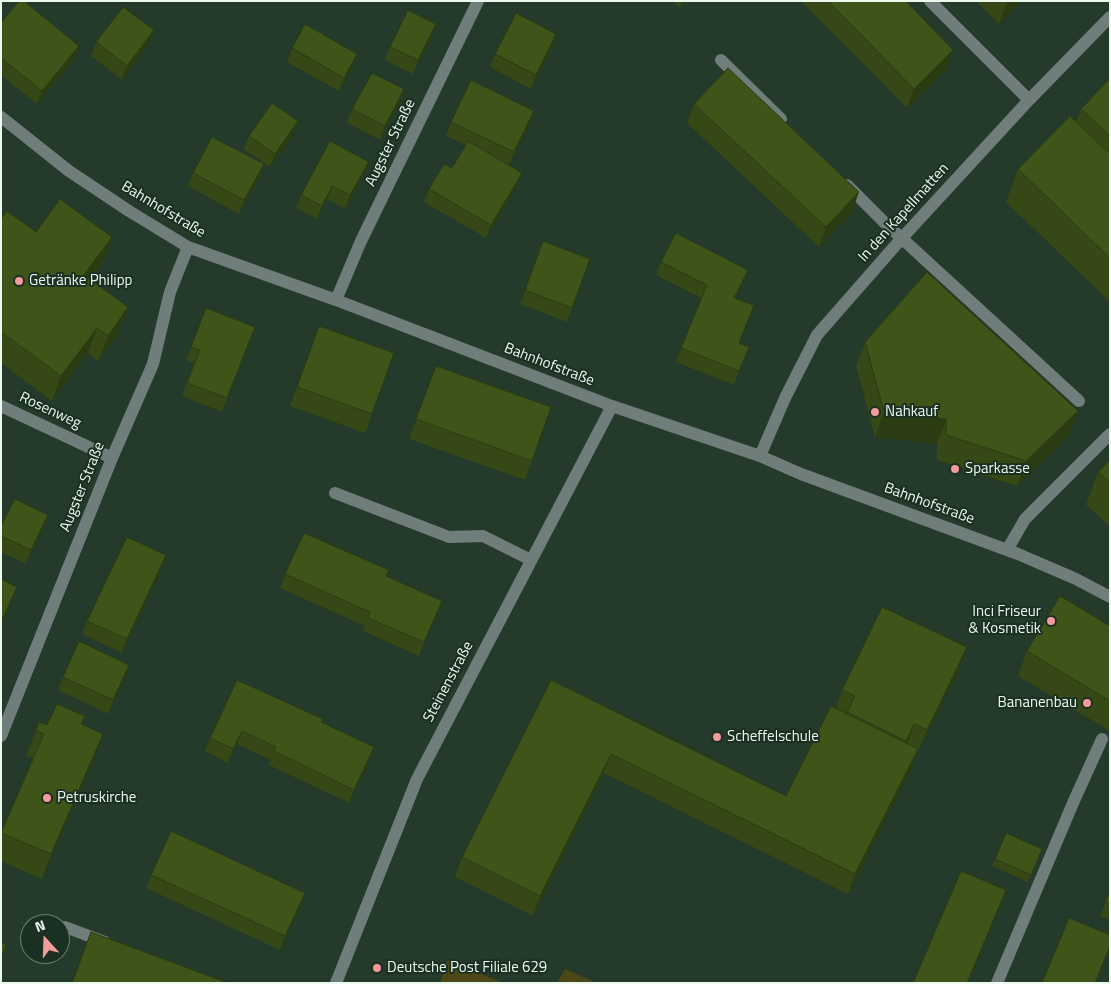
<!DOCTYPE html>
<meta charset="utf-8">
<style>
body{margin:0}
#map{position:relative;width:1111px;height:984px;overflow:hidden;background:#243a2b;font-family:"Titillium Web",sans-serif}
canvas{display:block}
.frame{position:absolute;inset:0;border:2px solid #ebf9ef;pointer-events:none}
.north{position:absolute;left:20px;top:914px;width:50px;height:50px;box-sizing:border-box;background:#1a3022;border:1px solid #6e8074;border-radius:50%;rotate:340deg;font-size:14px;font-weight:700;line-height:20px;text-align:center;color:#ebf9ef}
.north::after{content:'';display:block;margin:auto;width:18px;height:22px;background:#f59b9b;clip-path:polygon(50% 0,100% 100%,50% 72%,0 100%)}
</style>
<div id="map">
<canvas width="1111" height="984"></canvas>
<div class="frame"></div>
<div class="north">N</div>
</div>
<script>
const c = document.querySelector('canvas').getContext('2d');
c.lineJoin = 'round';
function paint(path, color) { c.fillStyle = color; c.fill(path, 'evenodd'); }
const toPath = rows => new Path2D(rows.map(r => 'M' + r).join(''));
function trace(path, color, width, dash) { c.strokeStyle = color; c.lineWidth = width; c.lineCap = dash ? 'butt' : 'round'; c.setLineDash(dash || []); c.stroke(path); }
function write(font, color, halo, rows, align = 'center') {
  c.font = font + ' "Titillium Web",sans-serif'; c.lineWidth = 4; c.setLineDash([]); c.textBaseline = 'middle'; c.strokeStyle = halo; c.fillStyle = color; for (const [text, x, y, turn = 0] of rows) {
    c.save(); c.translate(x, y); c.rotate((+turn || 0) * Math.PI / 180); c.textAlign = isNaN(turn) ? turn : align; if (halo) c.strokeText(text, 0, 0); c.fillText(text, 0, 0); c.restore();
  }
}
const green = toPath([
 [448,960,503,983,440,983],
 [565,969,597,983,557,983]
]);
const minor = toPath([
 [930,1,1029,100],
 [721,60,781,119],
 [1,117,69,171,129,211,188,247,336,300,612,406,760,456,801,474,1018,554,1076,579,1110,597],
 [847,185,884,222,1079,401],
 [336,300,361,241,478,1],
 [1,406,112,458],
 [760,456,785,398,817,335,902,238,1029,100,1110,17],
 [335,493,449,537,483,536,531,560],
 [1007,550,1025,519,1110,434],
 [1,736,112,458,153,364,170,292,188,247],
 [65,927,105,942],
 [336,983,417,779,612,406],
 [997,983,1073,803,1102,739]
]);
const wall = toPath([
 [673,1,687,1,680,8],
 [801,1,906,1,953,50,946,70,907,108],
 [976,1,1022,1,999,24],
 [1,23,74,59,37,104,1,75],
 [436,24,431,38,413,74,385,60,390,47],
 [154,30,149,44,122,80,91,56,96,42],
 [556,34,552,48,531,89,490,67,495,54],
 [292,48,353,67,339,91,287,62],
 [1110,78,1110,302,1006,202,1018,169,1076,122,1081,109],
 [404,89,399,103,380,140,347,123,352,109],
 [694,104,852,212,819,247,687,123],
 [534,111,529,124,509,165,517,186,486,238,424,202,429,189,452,168,466,145,446,136,451,122],
 [298,121,293,135,270,167,244,149,249,136],
 [264,164,259,178,239,214,188,186,193,173],
 [364,175,345,209,327,199,317,219,296,208,301,195],
 [1,219,36,232,112,237,103,262,90,279,128,307,119,332,98,361,88,353,52,401,1,363],
 [543,241,590,259,567,322,520,304],
 [661,262,743,283,735,298,754,305,739,343,749,347,734,385,676,362,701,298,656,275],
 [206,308,255,327,222,412,182,396,194,363,186,360],
 [319,326,372,414,365,433,290,406],
 [865,342,1078,411,1069,436,1017,486,937,460,937,444,875,437,856,366],
 [436,366,551,407,525,480,409,439],
 [1110,460,1110,526,1086,505,1098,472],
 [48,515,43,528,26,564,1,552,1,526],
 [166,555,161,569,122,653,82,634,87,621],
 [389,570,386,577,442,601,419,656,363,631,365,626,280,588,285,574],
 [1110,626,1110,731,1018,676,1027,651],
 [960,667,919,750,917,748,918,749,911,769,848,894,604,773,533,916,455,877,462,857,551,680,786,796,836,708,842,690],
 [63,677,124,679,108,714,58,690],
 [237,680,322,722,369,761,349,803,269,765,271,760,237,744,228,763,205,751,210,738],
 [85,716,81,724,94,759,42,879,1,861,1,833,33,758,26,756,36,731,47,725],
 [1042,849,1028,882,992,866,995,859],
 [151,875,305,893,300,906,280,950,146,888],
 [1110,892,1110,920,1100,916]
]);
const shadedWall = toPath([
 [682,1,687,1,680,8],
 [1009,1,1022,1,999,24,1006,4],
 [436,24,431,38,413,74,418,60],
 [154,30,149,44,122,80,127,66],
 [556,34,552,48,531,89,536,75],
 [79,46,74,59,37,104,42,91],
 [953,50,946,70,907,108,914,89],
 [357,54,353,67,339,91,344,78],
 [404,89,399,103,380,140,385,126],
 [534,111,529,124,509,165,514,152],
 [298,121,293,135,270,167,275,154],
 [369,162,364,175,345,209,350,195],
 [264,164,259,178,239,214,244,200],
 [522,173,517,186,486,238,491,225],
 [332,186,327,199,317,219,322,206],
 [859,192,852,212,819,247,826,227],
 [112,237,103,262,75,300,84,275],
 [748,270,743,283,729,311,734,298],
 [128,307,119,332,98,361,108,336],
 [97,328,88,353,52,401,61,376],
 [1078,411,1069,436,1017,486,1026,461],
 [884,412,946,419,937,444,875,437],
 [48,515,43,528,26,564,31,550],
 [166,555,161,569,122,653,127,639],
 [17,587,10,606,1,626,1,622],
 [442,601,437,615,419,656,424,642],
 [967,647,960,667,919,750,927,730],
 [129,665,124,679,108,714,113,700],
 [914,724,907,744,899,761,906,741],
 [242,731,237,744,228,763,233,749],
 [103,734,94,759,42,879,51,854],
 [374,747,369,761,349,803,354,790],
 [918,749,911,769,848,894,855,874],
 [611,754,604,773,533,916,540,896],
 [1006,890,1001,904,968,983,967,983],
 [305,893,300,906,280,950,285,936]
]);
const building = toPath([
 [19,1,24,1,79,46,42,91,1,58,1,23,19,1],
 [828,1,906,1,953,50,914,89,828,1],
 [1003,1,1009,1,1006,4,1003,1],
 [123,7,154,30,127,66,96,42,123,7],
 [408,10,436,24,418,60,390,47,408,10],
 [516,13,556,34,536,75,495,54,516,13],
 [305,24,357,54,344,78,292,48,305,24],
 [728,68,859,192,826,227,694,104,728,68],
 [372,73,404,89,385,126,352,109,372,73],
 [1110,78,1110,136,1081,109,1110,78],
 [471,80,534,111,514,152,451,122,471,80],
 [272,103,298,121,275,154,249,136,272,103],
 [1070,116,1110,154,1110,258,1018,169,1070,116],
 [212,137,264,164,244,200,193,173,212,137],
 [330,141,369,162,350,195,332,186,322,206,301,195,330,141],
 [468,141,522,173,491,225,429,189,444,164,452,168,468,141],
 [60,199,112,237,84,275,128,307,108,336,97,328,61,376,1,332,1,219,7,211,36,232,60,199],
 [676,233,748,270,734,298,754,305,739,343,749,347,739,371,681,348,707,285,661,262,676,233],
 [543,241,590,259,572,308,525,290,543,241],
 [927,272,1078,411,1026,461,946,435,946,419,884,412,865,342,927,272],
 [206,308,255,327,227,398,187,383,200,350,191,347,206,308],
 [319,326,394,353,372,414,297,387,319,326],
 [436,366,551,407,532,461,416,419,436,366],
 [1110,460,1110,482,1098,472,1110,460],
 [15,499,48,515,31,550,1,536,1,526,15,499],
 [304,533,389,570,386,576,442,601,424,642,368,618,370,612,285,574,304,533],
 [127,537,166,555,127,639,87,621,127,537],
 [1,579,17,587,1,622,1,579],
 [1060,596,1110,626,1110,701,1027,651,1060,596],
 [882,607,967,647,927,730,914,724,906,741,847,712,855,696,842,690,882,607],
 [79,641,129,665,113,700,63,677,79,641],
 [237,680,323,719,321,722,374,747,354,790,274,751,276,747,242,731,233,749,210,738,237,680],
 [551,680,786,796,831,706,918,749,855,874,611,754,540,896,462,857,551,680],
 [57,704,85,716,81,724,103,734,51,854,1,833,44,734,36,731,39,722,47,725,57,704],
 [171,831,305,893,285,936,151,875,171,831],
 [1006,833,1042,849,1031,875,995,859,1006,833],
 [961,871,1006,890,967,983,913,983,961,871],
 [1110,892,1110,904,1105,902,1110,892],
 [1069,918,1110,935,1110,946,1095,983,1042,983,1069,918],
 [91,932,228,983,72,983,91,932],
 [1,942,6,944,1,959,1,942]
]);
const markers = [
 [19,281,5,"#f59b9b"],
 [875,412,5,"#f59b9b"],
 [955,469,5,"#f59b9b"],
 [1051,621,5,"#f59b9b"],
 [1087,703,5,"#f59b9b"],
 [717,737,5,"#f59b9b"],
 [47,798,5,"#f59b9b"],
 [377,968,5,"#f59b9b"]
];
const streetNames = [
 ["Augster Straße",391,143,-64],
 ["Bahnhofstraße",163,210,31],
 ["In den Kapellmatten",904,213,-48],
 ["Bahnhofstraße",549,365,21],
 ["Rosenweg",50,411,25],
 ["Augster Straße",83,487,-68],
 ["Bahnhofstraße",929,504,20],
 ["Steinenstraße",449,682,-62]
];
const poiNames = [
 ["Getränke Philipp",29,281],
 ["Nahkauf",885,412],
 ["Sparkasse",965,469],
 ["Inci Friseur",1041,612,"right"],
 ["& Kosmetik",1041,629,"right"],
 ["Bananenbau",1077,703,"right"],
 ["Scheffelschule",727,737],
 ["Petruskirche",57,798],
 ["Deutsche Post Filiale 629",387,968]
];
paint(green, '#4d4616');
trace(minor, '#707e7b', 12);
paint(wall, '#354816');
paint(shadedWall, '#2b3b12');
paint(building, '#3e5419');
trace(building, '#2b3b12', 1);
for (const [x, y, r, color] of markers) { const dot = new Path2D(); dot.arc(x, y, r, 0, 2 * Math.PI); c.fillStyle = color; c.fill(dot); trace(dot, '#1a3022', 2); }
write('15px', '#ebf9ef', '#1a3022', streetNames);
write('15px', '#ebf9ef', '#1a3022', poiNames, 'left');
</script>
